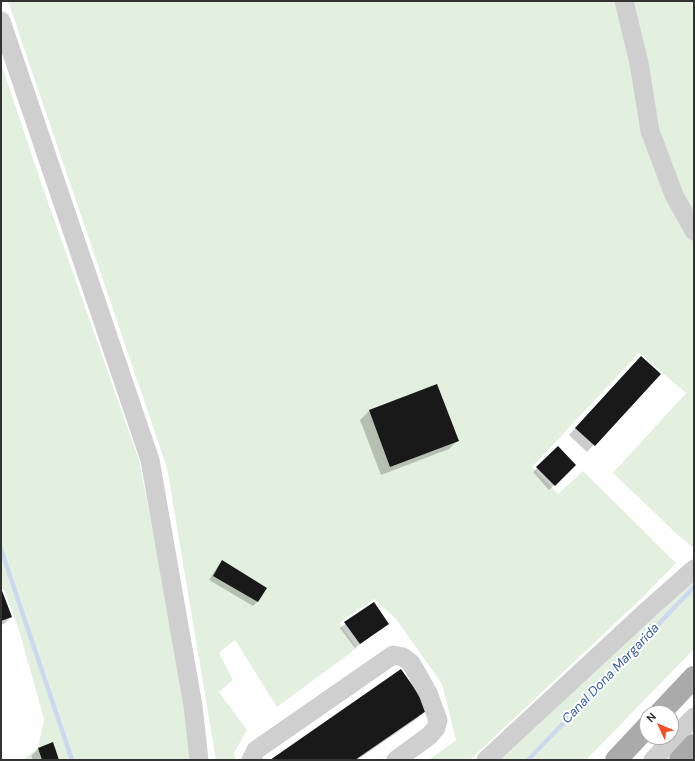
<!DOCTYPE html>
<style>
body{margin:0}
#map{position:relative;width:695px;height:761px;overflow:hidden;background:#fff;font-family:"DM Sans",sans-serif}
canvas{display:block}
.frame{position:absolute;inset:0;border:2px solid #323232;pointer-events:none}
.north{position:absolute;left:639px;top:705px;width:40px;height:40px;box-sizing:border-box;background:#fff;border:1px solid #adadad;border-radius:50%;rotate:314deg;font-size:11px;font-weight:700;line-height:16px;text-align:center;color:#323232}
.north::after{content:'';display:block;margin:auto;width:14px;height:18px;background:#f64c27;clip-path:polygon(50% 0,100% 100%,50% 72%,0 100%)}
</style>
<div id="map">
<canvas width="695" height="761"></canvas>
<div class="frame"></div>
<div class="north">N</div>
</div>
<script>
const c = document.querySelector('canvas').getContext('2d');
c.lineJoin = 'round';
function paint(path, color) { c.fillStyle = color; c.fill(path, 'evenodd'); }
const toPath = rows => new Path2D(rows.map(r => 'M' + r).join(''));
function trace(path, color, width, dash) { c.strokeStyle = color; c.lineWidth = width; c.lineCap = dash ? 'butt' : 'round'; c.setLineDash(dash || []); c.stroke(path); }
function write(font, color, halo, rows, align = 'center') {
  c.font = font + ' "DM Sans",sans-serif'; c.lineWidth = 4; c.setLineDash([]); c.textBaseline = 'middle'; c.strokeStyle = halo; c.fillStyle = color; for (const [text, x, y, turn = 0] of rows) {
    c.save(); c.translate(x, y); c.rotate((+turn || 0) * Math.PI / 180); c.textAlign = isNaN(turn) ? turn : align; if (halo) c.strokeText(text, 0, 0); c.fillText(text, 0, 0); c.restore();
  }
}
const green = toPath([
 [8,1,694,1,694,548,680,537,613,473,686,393,639,353,532,467,558,494,583,471,676,563,646,594,470,760,429,760,456,740,442,684,396,619,374,599,339,623,357,648,277,707,235,640,219,653,233,680,219,692,247,730,234,753,236,760,216,760,167,468],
 [1,63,42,185,139,460,168,608,192,760,23,760,38,748,44,719,18,627,1,583],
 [694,577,694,649,586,760,497,760]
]);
const shadow = toPath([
 [634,364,659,374,587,452,569,435],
 [436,385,458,440,449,449,381,475,360,420,369,411],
 [558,448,575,465,549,490,533,472],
 [222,562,265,588,257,602,253,606,209,580,218,566],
 [1,590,11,617,4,624,1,625],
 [373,603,388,624,355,648,340,628],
 [427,709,418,718,357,760,271,760],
 [53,744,58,760,33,760,31,756,38,749]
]);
const stream = toPath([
 [1,549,72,760],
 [528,760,694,587]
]);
const building = toPath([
 [641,356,661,374,595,446,575,428],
 [437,384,459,441,390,467,369,410],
 [558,446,576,465,555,486,536,467],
 [222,560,267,588,258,602,213,576],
 [1,588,12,617,1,621],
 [374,602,389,624,360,644,344,622],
 [401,669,429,709,355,760,270,760],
 [53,742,59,760,42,760,38,748]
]);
const minor = toPath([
 [624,1,639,63,650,131,674,195,694,231],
 [1,21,150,460,193,706,199,760],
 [251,760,256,750,393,655,403,657,411,663,428,693,438,720,436,728,429,736,396,760],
 [486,760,650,608,694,569],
 [653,760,694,717]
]);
const major = toPath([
 [660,713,694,677],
 [616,760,647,727],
 [680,760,694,745]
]);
const waterNames = [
 ["Canal Dona Margarida",611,674,-46]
];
paint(green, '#e4f0df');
paint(shadow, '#0003');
trace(stream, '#cbd8f0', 4.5);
paint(building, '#191919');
trace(minor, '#cfcfcf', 19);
trace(major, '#aaa', 22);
write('italic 13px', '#365b9e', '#fff', waterNames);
</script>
